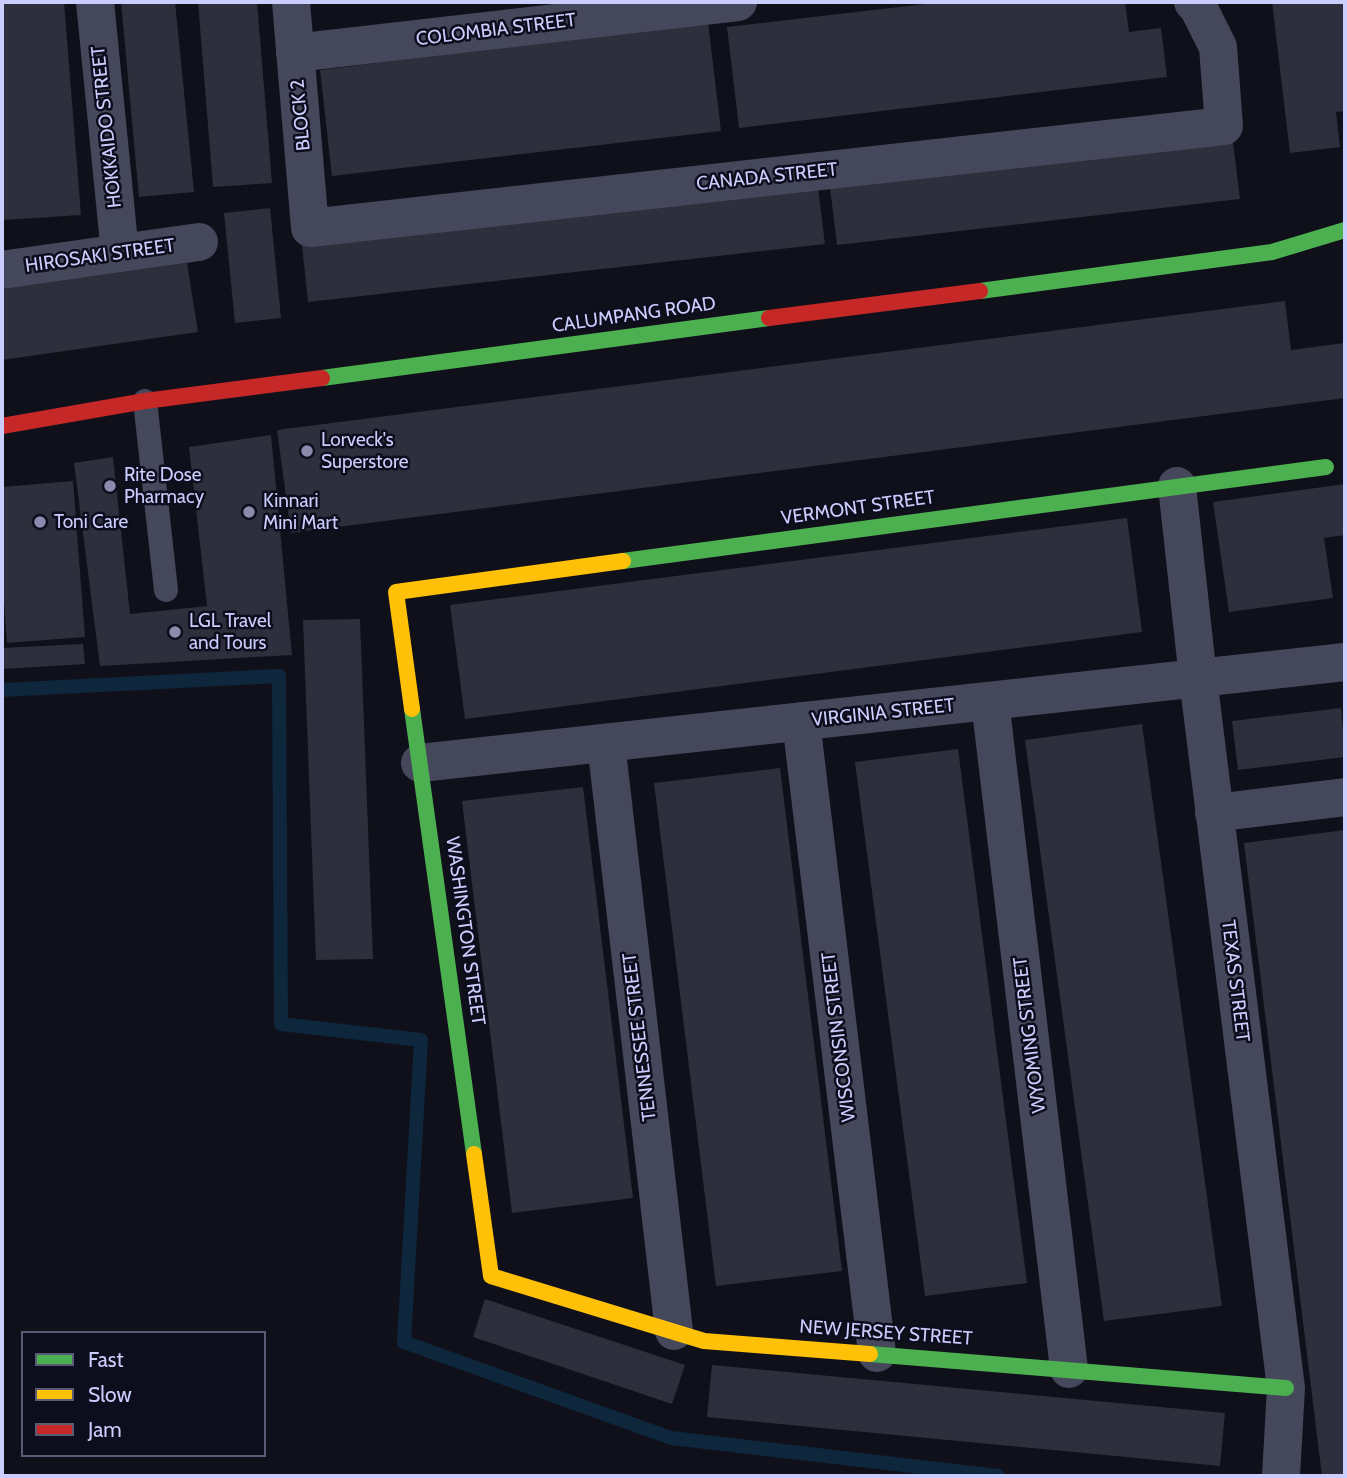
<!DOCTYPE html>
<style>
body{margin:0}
#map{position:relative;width:1347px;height:1478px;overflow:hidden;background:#10101a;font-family:Cabin,sans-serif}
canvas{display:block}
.frame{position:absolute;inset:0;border:4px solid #cbcdfc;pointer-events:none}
.legend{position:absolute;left:21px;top:1331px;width:245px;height:126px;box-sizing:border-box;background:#0d0d1d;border:2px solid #595a76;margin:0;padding:9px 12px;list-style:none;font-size:21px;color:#cbcdfc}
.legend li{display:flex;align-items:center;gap:14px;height:35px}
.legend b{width:35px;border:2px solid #595a76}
</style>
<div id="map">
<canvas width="1347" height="1478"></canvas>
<div class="frame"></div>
<ul class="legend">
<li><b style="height:9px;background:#4caf50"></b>Fast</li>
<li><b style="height:9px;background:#ffc107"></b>Slow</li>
<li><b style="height:9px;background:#c62828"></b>Jam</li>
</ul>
</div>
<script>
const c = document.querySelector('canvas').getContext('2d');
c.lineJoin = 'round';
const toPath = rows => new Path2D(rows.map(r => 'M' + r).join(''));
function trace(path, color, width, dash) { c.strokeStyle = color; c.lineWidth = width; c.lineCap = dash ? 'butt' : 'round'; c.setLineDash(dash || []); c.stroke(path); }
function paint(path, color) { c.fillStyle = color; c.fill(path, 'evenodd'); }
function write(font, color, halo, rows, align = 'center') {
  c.font = font + ' Cabin,sans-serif'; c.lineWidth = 5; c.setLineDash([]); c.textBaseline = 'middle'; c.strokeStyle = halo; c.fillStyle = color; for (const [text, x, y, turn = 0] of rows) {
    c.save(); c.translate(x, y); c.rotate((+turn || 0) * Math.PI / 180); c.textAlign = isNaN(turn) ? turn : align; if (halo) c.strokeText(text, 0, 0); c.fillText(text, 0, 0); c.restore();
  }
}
const stream = toPath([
 [2,690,279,676,281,1024,421,1040,404,1342,671,1438,998,1476]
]);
const building = toPath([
 [2,2,64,2,81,215,2,220],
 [121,2,175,2,194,192,139,197],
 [198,2,257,2,272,183,213,187],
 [942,2,1125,2,1129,32,1161,28,1167,77,739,128,727,27],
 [1272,2,1345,2,1345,111,1336,112,1340,147,1290,153],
 [708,22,721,131,332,176,320,70],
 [1233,142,1240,199,837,245,830,188],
 [818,187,825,244,308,302,302,245],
 [270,208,281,318,235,323,224,213],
 [187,263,198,332,2,360,2,289],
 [1285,301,1291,350,1344,343,1345,398,291,533,277,430],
 [271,435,292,655,100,666,74,463,113,457,130,614,207,606,189,447],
 [73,481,85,637,7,643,2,574,2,487],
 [1345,484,1345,535,1324,538,1333,598,1229,612,1213,502],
 [1127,518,1142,632,465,719,450,605],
 [360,619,373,959,316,960,303,620],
 [83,644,85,664,2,669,2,648],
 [1341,708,1345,757,1238,770,1232,721],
 [1142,724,1222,1306,1104,1321,1025,740],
 [958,749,1027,1283,925,1296,855,762],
 [780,768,842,1271,716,1286,654,783],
 [583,787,633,1198,512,1213,462,801],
 [1345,830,1345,1476,1322,1476,1244,843],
 [485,1299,685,1365,672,1404,473,1337],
 [712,1365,1225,1413,1220,1466,707,1417]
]);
const lane = toPath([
 [145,401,166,590]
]);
const street = toPath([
 [95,2,120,253],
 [291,2,310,228,1224,126,1218,47,1199,9,1193,2],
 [295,53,738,2],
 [2,270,199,242],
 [1177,486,1198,678,1286,1388,1281,1476],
 [990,701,1069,1369],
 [801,721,877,1353],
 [606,743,674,1331],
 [420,763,1345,662],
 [1214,813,1345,797]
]);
const fast = toPath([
 [980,291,1272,252,1345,230],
 [322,378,769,318],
 [623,561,1326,467],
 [412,709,474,1154],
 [870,1354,1286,1388]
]);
const slow = toPath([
 [412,709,396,592,623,561],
 [474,1154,491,1276,704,1341,870,1354]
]);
const jam = toPath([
 [769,318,980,291],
 [2,426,145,401,322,378]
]);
const markers = [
 [307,451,7,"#8a8bad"],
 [110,486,7,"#8a8bad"],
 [249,512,7,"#8a8bad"],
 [40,522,7,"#8a8bad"],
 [175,632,7,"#8a8bad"]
];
const streetNames = [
 ["COLOMBIA STREET",496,30,-7],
 ["BLOCK 2",301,115,-95],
 ["HOKKAIDO STREET",107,127,-96],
 ["CANADA STREET",767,177,-6],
 ["HIROSAKI STREET",100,256,-8],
 ["CALUMPANG ROAD",634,315,-8],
 ["VERMONT STREET",858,508,-8],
 ["VIRGINIA STREET",883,713,-6],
 ["WASHINGTON STREET",465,931,82],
 ["TEXAS STREET",1235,981,83],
 ["WYOMING STREET",1030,1035,-97],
 ["TENNESSEE STREET",640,1037,-97],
 ["WISCONSIN STREET",839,1037,-97],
 ["NEW JERSEY STREET",886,1333,4]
];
const poiNames = [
 ["Lorveck's",321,440],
 ["Superstore",321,462],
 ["Rite Dose",124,475],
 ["Pharmacy",124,497],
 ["Kinnari",263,501],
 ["Mini Mart",263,523],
 ["Toni Care",54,522],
 ["LGL Travel",189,621],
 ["and Tours",189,643]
];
trace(stream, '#0e273c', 14);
paint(building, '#2e2e3c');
trace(lane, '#45475a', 24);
trace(street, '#45475a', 38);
trace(fast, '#4caf50', 16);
trace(slow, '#ffc107', 16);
trace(jam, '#c62828', 16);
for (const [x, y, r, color] of markers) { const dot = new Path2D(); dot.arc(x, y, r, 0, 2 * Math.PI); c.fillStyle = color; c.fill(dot); trace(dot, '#0d0d1d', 2.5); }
write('19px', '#cbcdfc', '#0d0d1d', streetNames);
write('19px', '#cbcdfc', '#0d0d1d', poiNames, 'left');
</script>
